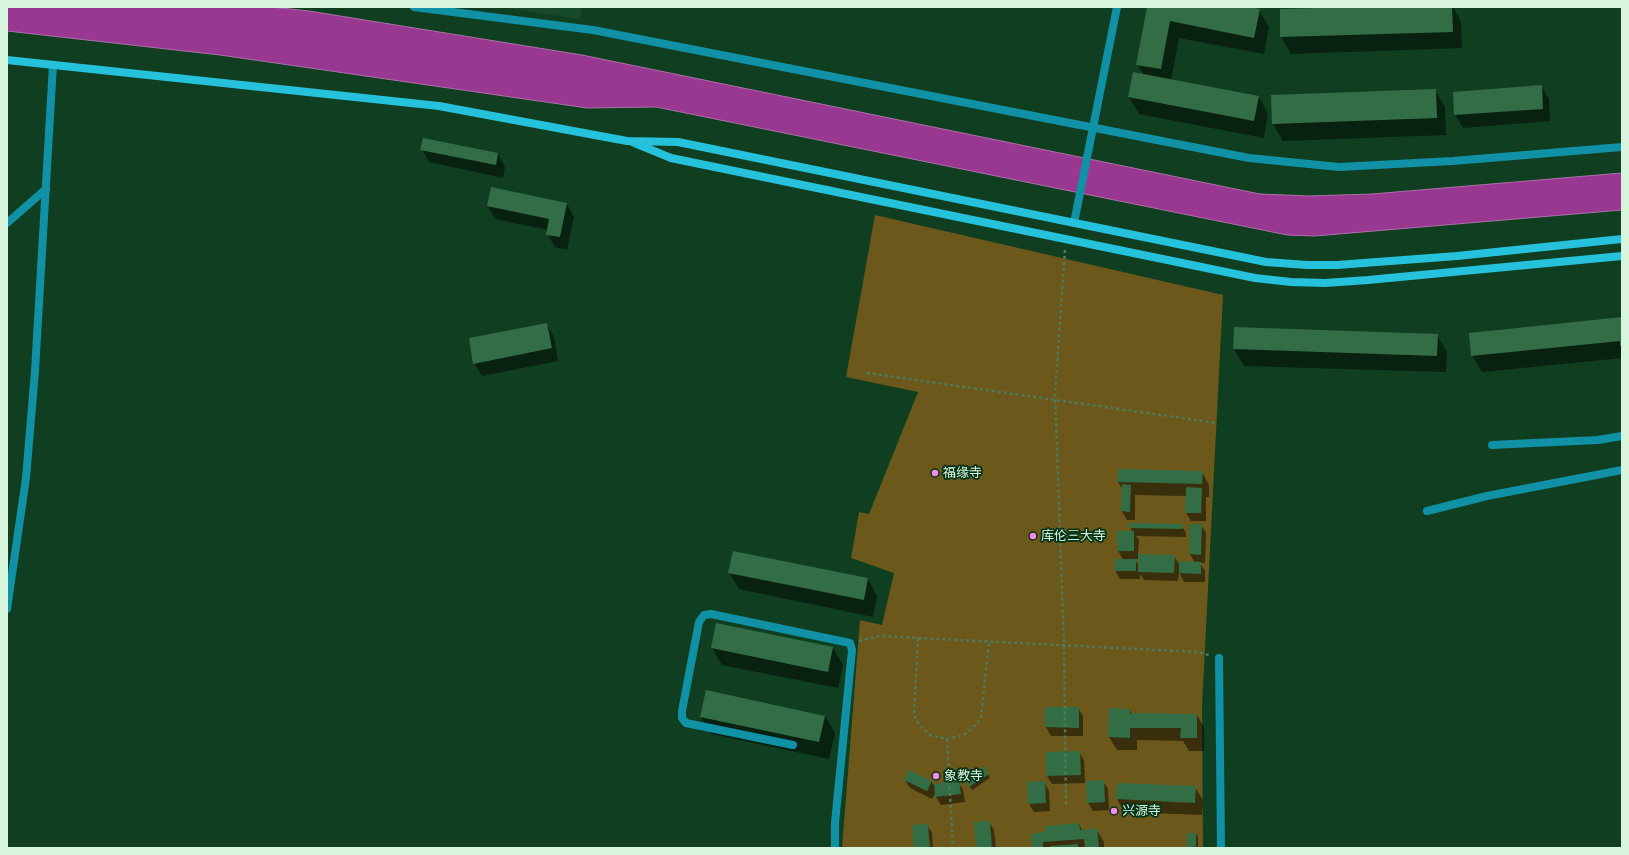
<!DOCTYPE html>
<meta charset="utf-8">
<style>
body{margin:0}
#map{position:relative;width:1629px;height:855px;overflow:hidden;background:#103e20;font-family:"Exo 2",sans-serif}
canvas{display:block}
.frame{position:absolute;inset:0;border:8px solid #d7f5dd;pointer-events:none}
</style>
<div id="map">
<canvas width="1629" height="855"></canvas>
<div class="frame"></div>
</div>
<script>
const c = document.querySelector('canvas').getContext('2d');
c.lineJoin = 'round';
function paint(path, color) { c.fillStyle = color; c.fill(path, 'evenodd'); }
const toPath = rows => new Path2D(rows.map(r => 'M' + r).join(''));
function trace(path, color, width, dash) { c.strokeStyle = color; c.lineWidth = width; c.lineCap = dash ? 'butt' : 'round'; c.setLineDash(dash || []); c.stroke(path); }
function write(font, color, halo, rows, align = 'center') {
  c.font = font + ' "Exo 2","Noto Sans SC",sans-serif'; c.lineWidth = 3.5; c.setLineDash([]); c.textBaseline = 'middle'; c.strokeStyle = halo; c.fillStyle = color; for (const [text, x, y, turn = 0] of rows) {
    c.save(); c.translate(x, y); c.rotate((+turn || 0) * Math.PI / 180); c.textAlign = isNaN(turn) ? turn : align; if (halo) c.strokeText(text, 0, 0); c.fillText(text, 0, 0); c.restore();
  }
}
const built = toPath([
 [500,7,582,7,579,19]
]);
const green = toPath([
 [875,215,1223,295,1202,706,1203,848,842,848,860,620,882,625,894,573,851,558,859,512,869,514,918,392,846,377]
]);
const water = toPath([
 [7,7,271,7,309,11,582,55,1260,194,1309,196,1372,194,1622,173,1622,210,1315,236,1287,235,656,107,587,108,220,55,7,31,7,7]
]);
const shadow = toPath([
 [1148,7,1246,7,1259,10,1269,27,1264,54,1179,38,1171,81,1259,97,1268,114,1264,138,1139,114,1129,97,1144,75,1137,64],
 [1382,7,1453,7,1461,22,1462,48,1291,54,1281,37,1281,10],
 [1541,86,1549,99,1550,121,1463,128,1455,115],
 [1435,90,1445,107,1446,135,1283,141,1273,124],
 [422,149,498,154,505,167,503,178,429,162],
 [567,204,574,217,567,250,555,247,547,234,548,230,495,219,488,206],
 [1622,318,1622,358,1482,372,1472,355],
 [547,325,554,337,558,361,482,376,474,363],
 [1437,335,1447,352,1446,372,1244,366,1234,349],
 [1202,472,1209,485,1209,497,1206,497,1206,521,1191,521,1186,513,1187,496,1135,495,1135,520,1127,520,1122,511,1123,490,1118,482],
 [1181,525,1186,533,1186,537,1136,536,1139,540,1138,555,1174,556,1180,566,1195,563,1190,554,1191,525,1201,525,1206,533,1205,563,1200,563,1205,571,1205,582,1184,582,1179,572,1178,581,1144,580,1140,574,1140,579,1120,579,1115,570,1123,560,1118,550,1133,532,1130,527],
 [1135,559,1139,559,1139,566],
 [729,572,868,579,877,596,873,617,739,589],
 [712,648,833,648,843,665,838,688,722,665],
 [1046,708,1078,708,1083,716,1083,736,1051,736,1046,727],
 [1110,709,1130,710,1132,714,1197,715,1204,727,1204,751,1189,751,1183,741,1137,740,1137,750,1117,750,1109,737],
 [825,716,835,733,829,759,711,734,701,717],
 [1079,752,1084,760,1085,783,1052,784,1047,776],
 [983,768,990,778,972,790,965,780],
 [910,772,932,782,933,785,958,781,963,790,965,802,941,805,936,797,936,792,932,799,910,788,905,780],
 [1103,781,1108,789,1109,810,1093,811,1088,803],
 [1044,782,1049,791,1050,811,1034,812,1029,804],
 [1118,784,1195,787,1203,800,1202,815,1124,812,1117,799],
 [989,822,994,830,996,848,977,848],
 [1079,824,1082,830,1096,829,1104,842,1104,848,1033,848,1046,833],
 [927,825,932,833,933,848,915,848],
 [1196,834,1198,837,1198,848,1188,848]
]);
const building = toPath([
 [1147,7,1251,7,1260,9,1254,38,1170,21,1161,69,1136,65],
 [1351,7,1452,7,1453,32,1280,37,1280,9],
 [1133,72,1259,96,1254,121,1128,97],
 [1542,85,1543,109,1454,115,1453,92],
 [1436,89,1437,118,1272,124,1271,95],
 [423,138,498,153,496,165,420,150],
 [491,187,567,203,560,237,546,235,549,219,487,206],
 [1622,317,1622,346,1620,346,1620,341,1471,356,1469,333],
 [547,323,552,348,473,364,469,338],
 [1234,327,1438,334,1437,356,1233,349],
 [1118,469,1203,471,1202,484,1117,482],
 [1122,484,1131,485,1130,512,1121,511],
 [1186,487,1202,488,1201,513,1185,513],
 [1129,523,1182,524,1182,529,1129,528],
 [1190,524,1202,524,1201,555,1189,554],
 [1117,531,1134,531,1134,551,1117,551],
 [733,551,868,578,864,600,728,573],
 [1138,554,1175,555,1174,573,1138,572],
 [1115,559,1136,559,1136,571,1114,571],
 [1179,561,1201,562,1201,574,1179,573],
 [716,623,833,647,828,672,711,648],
 [706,690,825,716,819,742,700,717],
 [1045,707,1079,707,1079,728,1045,727],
 [1109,708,1130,709,1130,713,1197,714,1197,738,1180,738,1181,728,1130,728,1130,738,1108,737],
 [1080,751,1081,775,1046,776,1046,752],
 [984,766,989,774,969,787,964,779],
 [909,770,932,781,927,791,904,780],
 [959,780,961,794,935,797,934,784],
 [1104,780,1105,802,1087,803,1086,781],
 [1045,781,1046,803,1028,804,1027,782],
 [1117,783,1196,786,1195,803,1116,799],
 [990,821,992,848,976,848,974,822],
 [1079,823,1080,830,1097,828,1099,848,1085,848,1084,839,1043,842,1043,848,1032,848,1031,834,1045,832,1045,826],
 [928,824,930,848,914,848,912,825],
 [1187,833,1196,833,1196,848,1187,848],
 [1078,844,1078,848,1050,848,1050,846]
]);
const path = toPath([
 [1065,250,1055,394,1064,645,1066,806],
 [867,373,1217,423],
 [918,638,914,715,918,723,930,735,947,739,964,735,977,724,981,717,989,642],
 [859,641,879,636,1197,652,1209,655],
 [947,739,953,848]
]);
const service = toPath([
 [711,614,704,615,699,622,682,711,682,718,686,723,793,745]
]);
const minor = toPath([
 [414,7,593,30,1249,158,1339,167,1453,161,1622,147],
 [7,223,46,189],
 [1492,445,1598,440,1622,436],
 [1427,511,1487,496,1622,470],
 [711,614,850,643,852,650,835,823,835,848],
 [1219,658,1221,848]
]);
const tertiary = toPath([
 [1074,223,1117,7],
 [7,609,26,478,35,371,53,65]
]);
const secondary = toPath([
 [7,60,439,106,627,141,678,142,1266,262,1307,265,1337,265,1457,256,1622,239],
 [632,142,671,158,1255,278,1291,282,1325,283,1368,280,1622,256]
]);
const markers = [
 [935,473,4,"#f888ea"],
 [1033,536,4,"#f888ea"],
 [936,776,4,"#f888ea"],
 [1114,811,4,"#f888ea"]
];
const poiNames = [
 ["福缘寺",943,473],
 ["库伦三大寺",1041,536],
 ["象教寺",944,776],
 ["兴源寺",1122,811]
];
paint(built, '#174a29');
paint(green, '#6b581a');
paint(water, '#993890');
trace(water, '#ac71a7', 1);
paint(shadow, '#0007');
paint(building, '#336d45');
trace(path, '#50795d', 2.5, [3, 3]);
trace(service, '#1191a5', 8);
trace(minor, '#1191a5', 8);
trace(tertiary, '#1191a5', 8);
trace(secondary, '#26c1da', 8);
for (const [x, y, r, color] of markers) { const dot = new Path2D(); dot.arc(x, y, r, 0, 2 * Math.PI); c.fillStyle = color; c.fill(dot); trace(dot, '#043317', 1.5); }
write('13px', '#d7f5dd', '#043317', poiNames, 'left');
</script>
